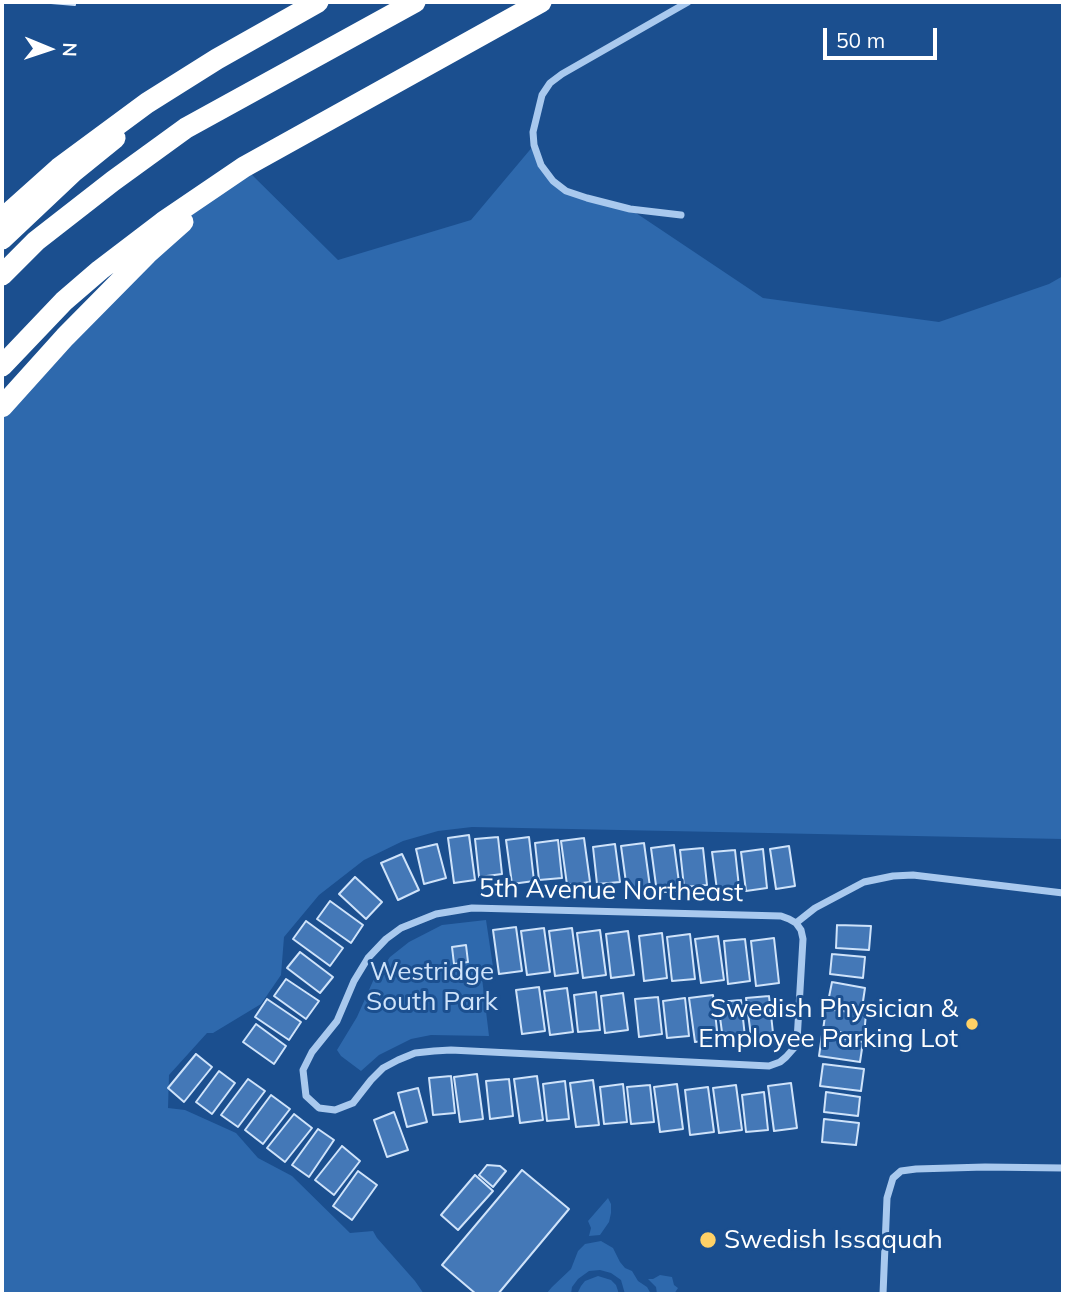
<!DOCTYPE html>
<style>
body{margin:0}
#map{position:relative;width:1065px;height:1296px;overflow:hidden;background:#1b4f8f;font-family:Mulish,sans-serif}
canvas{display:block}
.frame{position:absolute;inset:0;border:4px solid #fff;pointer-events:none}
.north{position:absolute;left:14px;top:14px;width:70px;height:70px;-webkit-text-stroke:5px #1b4f8f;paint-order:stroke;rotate:92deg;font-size:19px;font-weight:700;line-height:28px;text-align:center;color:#fff}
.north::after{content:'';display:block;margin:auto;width:24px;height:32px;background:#fff;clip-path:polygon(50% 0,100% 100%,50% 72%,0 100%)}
.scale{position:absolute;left:823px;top:28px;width:114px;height:32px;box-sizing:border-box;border:4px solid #fff;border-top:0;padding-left:9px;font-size:21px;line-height:24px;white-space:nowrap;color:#fff;-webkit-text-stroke:5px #1b4f8f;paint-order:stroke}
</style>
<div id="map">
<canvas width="1065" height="1296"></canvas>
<div class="frame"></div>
<div class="north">N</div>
<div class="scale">50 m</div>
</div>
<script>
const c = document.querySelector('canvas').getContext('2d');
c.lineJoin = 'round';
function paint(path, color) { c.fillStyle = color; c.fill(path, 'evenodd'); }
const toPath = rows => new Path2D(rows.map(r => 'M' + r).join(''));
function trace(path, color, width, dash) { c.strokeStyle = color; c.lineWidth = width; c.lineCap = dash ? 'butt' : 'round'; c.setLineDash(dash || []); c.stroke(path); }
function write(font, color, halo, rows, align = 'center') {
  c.font = font + ' Mulish,sans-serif'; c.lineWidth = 6; c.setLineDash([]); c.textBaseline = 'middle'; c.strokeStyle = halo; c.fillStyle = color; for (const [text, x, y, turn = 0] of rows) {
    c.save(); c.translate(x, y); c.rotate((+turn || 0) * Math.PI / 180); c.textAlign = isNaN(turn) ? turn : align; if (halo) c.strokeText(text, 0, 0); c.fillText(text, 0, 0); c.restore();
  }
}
const green = toPath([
 [534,145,541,165,566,191,630,209,763,298,939,322,1049,284,1063,276,1063,839,472,827,438,831,403,841,364,860,319,895,284,937,281,975,261,1004,213,1033,207,1033,169,1075,168,1108,185,1110,236,1133,258,1158,292,1176,350,1233,373,1231,377,1238,415,1281,424,1294,2,1294,2,412,147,254,244,167,338,260,471,220],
 [486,920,495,980,482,978,489,1036,431,1035,411,1039,379,1055,361,1071,341,1056,337,1050,357,1017,373,981,390,957,409,942,442,925],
 [608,1198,611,1204,611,1213,609,1222,600,1235,589,1236,591,1228,588,1221],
 [601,1241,613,1248,620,1262,625,1268,632,1271,638,1281,647,1287,651,1294,625,1294,621,1280,611,1273,600,1270,589,1271,578,1279,572,1287,571,1294,546,1294,552,1287,571,1269,578,1251,585,1244],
 [660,1275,672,1277,674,1285,678,1288,674,1294,657,1294,656,1287,648,1279,653,1279],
 [598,1276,611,1280,616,1285,619,1294,577,1294,581,1286,585,1281]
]);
const building = toPath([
 [39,2,75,2,75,5,39,2],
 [469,835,475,880,454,883,448,838,469,835],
 [498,837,502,874,479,877,475,839,498,837],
 [529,837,534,881,512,884,506,840,529,837],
 [584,838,590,882,567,885,561,841,584,838],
 [558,840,562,878,539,880,535,843,558,840],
 [644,843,650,887,627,890,621,846,644,843],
 [437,844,446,878,424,884,416,849,437,844],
 [615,844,620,882,597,884,593,847,615,844],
 [674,845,680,890,657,893,651,848,674,845],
 [789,846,795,886,776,889,770,849,789,846],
 [703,848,707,885,684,887,680,850,703,848],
 [763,849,767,888,746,891,741,852,763,849],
 [735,850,739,887,717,890,712,852,735,850],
 [402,854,419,890,398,900,381,863,402,854],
 [355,877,382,902,366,919,339,894,355,877],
 [330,901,363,925,351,943,317,919,330,901],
 [306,921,343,948,330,966,293,939,306,921],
 [837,925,871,926,869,950,836,948,837,925],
 [516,927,522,971,499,974,493,930,516,927],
 [544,928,550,972,527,975,521,931,544,928],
 [572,928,578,973,555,976,549,931,572,928],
 [600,930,606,975,583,978,577,933,600,930],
 [628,931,634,975,611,978,606,934,628,931],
 [662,933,667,978,644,981,639,936,662,933],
 [690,934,695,979,672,981,667,937,690,934],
 [718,936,724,980,701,983,695,939,718,936],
 [774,938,779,983,756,986,751,941,774,938],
 [745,939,750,981,728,984,724,941,745,939],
 [466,945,468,962,454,964,452,947,466,945],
 [300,952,333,977,320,993,287,968,300,952],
 [832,954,865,957,863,978,830,974,832,954],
 [286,979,319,1001,306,1019,274,996,286,979],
 [832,982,865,988,862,1008,828,1002,832,982],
 [539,987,545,1031,522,1034,516,990,539,987],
 [567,988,573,1032,550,1035,544,991,567,988],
 [596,992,600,1030,578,1032,574,995,596,992],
 [623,993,628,1030,605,1033,601,996,623,993],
 [713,995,718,1039,695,1042,689,998,713,995],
 [769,996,773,1033,751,1036,746,998,769,996],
 [658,997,662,1034,639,1037,635,999,658,997],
 [685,998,689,1036,667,1038,663,1001,685,998],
 [267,999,301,1022,289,1040,255,1017,267,999],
 [741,1000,745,1037,723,1040,718,1002,741,1000],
 [826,1009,866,1014,864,1035,823,1030,826,1009],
 [256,1024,286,1046,274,1064,243,1042,256,1024],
 [822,1035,863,1042,860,1062,819,1056,822,1035],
 [196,1054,212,1067,184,1102,168,1088,196,1054],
 [823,1064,864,1069,861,1091,820,1086,823,1064],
 [219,1071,235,1083,212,1114,196,1102,219,1071],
 [477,1074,483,1119,460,1122,454,1077,477,1074],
 [451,1076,455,1113,433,1115,429,1078,451,1076],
 [537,1076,543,1120,520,1123,514,1079,537,1076],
 [248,1079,265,1091,238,1127,221,1115,248,1079],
 [509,1079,513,1116,490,1119,486,1081,509,1079],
 [593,1080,599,1125,576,1127,570,1083,593,1080],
 [565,1081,569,1119,547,1121,543,1084,565,1081],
 [791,1083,797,1128,774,1131,768,1086,791,1083],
 [623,1084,627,1122,604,1124,600,1087,623,1084],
 [677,1084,683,1129,660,1132,654,1087,677,1084],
 [650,1085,654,1122,631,1124,627,1087,650,1085],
 [736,1085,742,1130,719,1133,713,1088,736,1085],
 [708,1087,714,1132,690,1135,685,1090,708,1087],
 [418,1088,427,1122,407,1127,398,1093,418,1088],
 [764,1092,768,1130,746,1132,742,1095,764,1092],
 [826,1092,860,1097,858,1116,824,1112,826,1092],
 [271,1095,290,1109,263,1144,245,1130,271,1095],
 [394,1112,408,1150,387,1157,374,1120,394,1112],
 [294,1114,312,1128,285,1162,267,1148,294,1114],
 [824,1119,859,1123,856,1145,822,1142,824,1119],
 [318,1129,334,1140,309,1177,292,1165,318,1129],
 [342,1146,360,1161,334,1195,315,1180,342,1146],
 [487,1165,500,1166,506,1171,493,1187,479,1175,487,1165],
 [522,1170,569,1209,498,1294,476,1294,442,1265,522,1170],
 [358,1171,377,1185,352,1220,333,1206,358,1171],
 [475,1175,493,1191,458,1230,441,1215,475,1175]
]);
const minor = toPath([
 [681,215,630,209,587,198,566,191,553,181,541,165,534,145,533,132,542,95,550,83,562,74,688,2],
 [796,923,801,930,803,939,797,1041,794,1048,786,1057,780,1062,769,1066,451,1050,434,1051,415,1053,398,1060,383,1068,371,1080,353,1103,335,1110,319,1108,306,1096,303,1070,312,1052,337,1021,354,981,368,958,386,939,401,928,436,914,472,908,781,916,789,919,796,923,815,908,864,882,893,876,913,875,1063,893],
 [883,1294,887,1198,893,1178,901,1171,916,1169,985,1167,1063,1168]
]);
const motorway = toPath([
 [2,239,73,172,115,138],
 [2,275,36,241,113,181,186,128,415,2],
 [2,366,64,301,100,270,163,222,244,167,541,2],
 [2,407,65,337,147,254,183,222]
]);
const motorwayBridge = toPath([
 [2,219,59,168,147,103,217,59,318,2]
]);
const markers = [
 [972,1024,7,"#ffd166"],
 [708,1240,9,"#ffd166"]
];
const streetNames = [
 ["5th Avenue Northeast",611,891,1]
];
const parkNames = [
 ["Westridge",432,972],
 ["South Park",432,1002]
];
const poiNames = [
 ["Swedish Physician &",958,1009],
 ["Employee Parking Lot",958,1039],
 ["Swedish Issaquah",724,1240,"left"]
];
paint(green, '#2e69ad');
paint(building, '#4478b7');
trace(building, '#cfe3fa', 2);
trace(minor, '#a9c9ee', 7);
trace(motorway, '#fff', 21);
trace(motorwayBridge, '#fff', 21);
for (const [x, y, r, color] of markers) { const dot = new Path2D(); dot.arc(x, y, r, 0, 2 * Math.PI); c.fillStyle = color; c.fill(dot); trace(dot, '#1b4f8f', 2.5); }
write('26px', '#fff', '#1b4f8f', streetNames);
write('26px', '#cfe3fa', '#1b4f8f', parkNames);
write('26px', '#fff', '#1b4f8f', poiNames, 'right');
</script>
